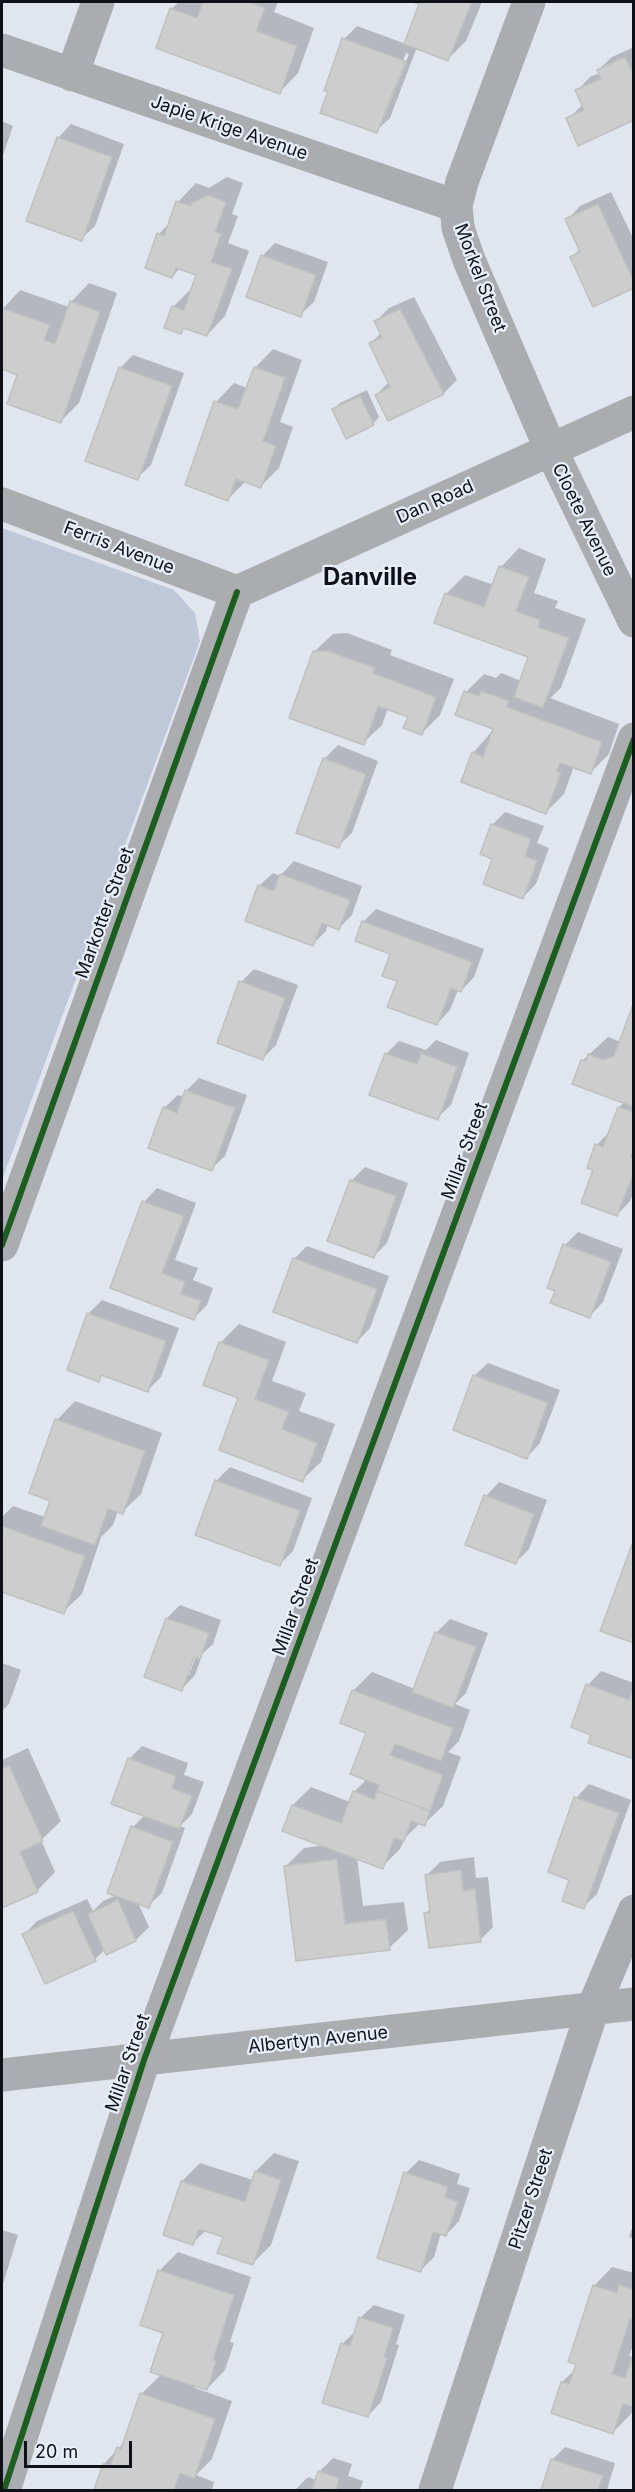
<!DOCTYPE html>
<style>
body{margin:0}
#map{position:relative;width:635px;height:2492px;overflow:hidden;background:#e1e5ed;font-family:Inter,sans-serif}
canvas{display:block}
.frame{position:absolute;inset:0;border:3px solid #0f1117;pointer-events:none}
.scale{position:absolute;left:24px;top:2441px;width:108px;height:27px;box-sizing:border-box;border:3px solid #0f1117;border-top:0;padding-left:8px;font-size:18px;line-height:21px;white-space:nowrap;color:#0f1117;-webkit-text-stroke:4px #e9f0fd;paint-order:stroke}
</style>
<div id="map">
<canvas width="635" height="2492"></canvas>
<div class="frame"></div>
<div class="scale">20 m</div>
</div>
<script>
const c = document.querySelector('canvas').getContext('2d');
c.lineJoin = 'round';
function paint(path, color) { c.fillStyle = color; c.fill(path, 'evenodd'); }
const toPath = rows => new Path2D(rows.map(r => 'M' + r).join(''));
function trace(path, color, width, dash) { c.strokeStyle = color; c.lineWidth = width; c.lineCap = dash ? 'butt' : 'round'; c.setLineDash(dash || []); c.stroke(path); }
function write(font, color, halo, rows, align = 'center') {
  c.font = font + ' Inter,sans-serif'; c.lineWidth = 4.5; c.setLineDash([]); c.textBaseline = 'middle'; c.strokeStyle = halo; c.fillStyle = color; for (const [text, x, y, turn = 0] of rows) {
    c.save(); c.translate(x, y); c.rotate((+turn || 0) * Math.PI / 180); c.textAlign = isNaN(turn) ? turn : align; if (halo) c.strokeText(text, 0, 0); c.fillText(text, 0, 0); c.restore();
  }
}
const green = toPath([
 [2,528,174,590,195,613,200,641,2,1180]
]);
const shadow = toPath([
 [179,2,278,2,274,12,314,28,298,73,280,92,171,9],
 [417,2,482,2,466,41,448,59,417,47,390,118,376,131,344,39,357,26,406,44,421,3],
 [406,53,409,54,384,117,381,117],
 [634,47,634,118,568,119,583,104,577,91,590,77,600,73,598,70,612,57],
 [2,121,13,126,2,158],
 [71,124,124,144,95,226,81,239,58,138],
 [227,177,243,183,232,214,238,216,228,243,249,251,225,316,207,335,185,327,180,332,173,307,192,288,198,274,180,268,172,277,159,234,170,222,178,202,196,183,209,188],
 [611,192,634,240,634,286,572,257,580,249,567,220,580,206],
 [275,243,328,262,314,302,300,315,262,256],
 [89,283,117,293,79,403,60,422,19,374,2,368,2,310,20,290,69,307,71,302],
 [414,297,457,380,444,393,388,420,376,395,389,382,371,343,381,333,376,321,389,308],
 [273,349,302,360,280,422,293,427,279,468,260,487,246,481,228,499,216,402,234,383,247,388,255,368],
 [133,355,184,373,151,465,137,478,120,368],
 [367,390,379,417,373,424,334,409,340,403],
 [519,548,546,559,534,593,558,601,555,608,586,619,561,688,550,698,619,724,609,754,591,772,574,766,564,794,546,812,473,753,495,728,466,692,484,674,496,678,501,673,521,681,530,656,436,622,447,593,465,575,494,585,501,567],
 [347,633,392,650,390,655,454,679,440,715,422,733,410,716,388,708,382,725,363,743,314,652,333,634],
 [338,745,378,761,352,833,338,846,324,759],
 [505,812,544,826,537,843,549,848,536,884,523,897,494,858,492,825],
 [294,861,362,886,352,915,339,928,328,924,326,931,312,945,259,886,273,873,280,876],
 [376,909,484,949,474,977,461,991,458,990,450,1010,437,1024,399,981,392,954,363,922],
 [254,969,298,985,276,1045,263,1058,241,982],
 [634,1006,634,1192,630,1201,617,1215,595,1169,597,1145,610,1131,619,1107,625,1102,582,1061,608,1037,621,1042],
 [436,1040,469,1053,451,1105,437,1118,386,1054,399,1041,426,1050],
 [199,1078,247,1095,225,1156,211,1169,164,1108,178,1095,184,1097,186,1091],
 [365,1167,408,1183,387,1243,374,1256,351,1181],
 [157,1188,196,1203,175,1260,198,1268,193,1280,213,1288,207,1305,194,1318,112,1287,144,1202],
 [578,1232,623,1249,603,1302,590,1316,565,1245],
 [307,1246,389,1276,370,1328,357,1342,294,1259],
 [102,1300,179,1328,161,1377,148,1390,104,1374,98,1380,69,1369,89,1313],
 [239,1324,286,1342,272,1381,306,1393,299,1411,335,1424,321,1462,302,1480,240,1397,220,1343],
 [488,1363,560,1390,540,1443,527,1457,474,1376],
 [75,1401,162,1433,141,1494,122,1512,118,1511,113,1525,101,1537,82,1594,63,1612,2,1590,2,1517,13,1506,45,1517,52,1500,57,1420],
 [230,1467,312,1498,293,1551,280,1564,216,1481],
 [499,1482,547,1500,529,1549,516,1562,486,1496],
 [180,1605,221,1620,213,1644,203,1653,195,1675,182,1689,167,1618],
 [196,1649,198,1650,189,1675,186,1675],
 [450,1619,488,1633,466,1693,455,1704,470,1710,459,1741,448,1752,461,1757,443,1806,424,1824,420,1823,405,1838,400,1849,382,1867,357,1857,363,1906,404,1902,408,1930,389,1948,297,1959,286,1866,304,1848,324,1845,293,1805,311,1787,350,1802,354,1792,367,1779,368,1732,353,1691,372,1672,415,1689,437,1632],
 [2,1663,21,1670,9,1704,2,1711],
 [601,1671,634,1683,634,1757,592,1734,573,1727,588,1685],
 [142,1746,188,1763,184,1775,204,1782,192,1814,180,1826,185,1828,162,1893,148,1906,138,1903,149,1927,136,1940,105,1950,95,1959,46,1982,24,1935,37,1921,87,1899,93,1911,103,1901,117,1895,133,1827,145,1815,129,1759],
 [28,1748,61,1821,41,1840,55,1872,37,1891,2,1907,2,1760],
 [589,1784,631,1800,597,1894,583,1907,576,1798],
 [474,1857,476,1878,488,1877,493,1927,480,1940,426,1913,431,1908,427,1875,440,1862],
 [274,2153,299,2161,271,2245,253,2263,224,2236,206,2230,193,2243,182,2181,200,2163,253,2180,256,2171],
 [419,2160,460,2174,457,2184,470,2188,459,2221,446,2235,441,2233,434,2257,421,2270,406,2173],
 [634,2223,634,2239,629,2237],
 [2,2230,18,2235,2,2287],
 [178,2252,251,2277,230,2342,234,2343,225,2370,207,2389,196,2385,195,2388,232,2401,212,2459,196,2475,214,2482,212,2490,95,2490,104,2464,125,2441,141,2394,162,2374,165,2332,159,2271],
 [612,2267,634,2273,634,2343,629,2356,634,2357,634,2407,631,2414,613,2432,562,2382,576,2369,594,2286],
 [374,2305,405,2315,396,2344,399,2345,381,2402,368,2416,342,2344,357,2330,360,2318],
 [565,2447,615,2463,607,2490,543,2490,552,2460],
 [333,2458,352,2464,348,2476,363,2481,360,2490,295,2490,308,2477,317,2480,320,2471]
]);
const building = toPath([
 [203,2,248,2,265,8,256,31,297,46,280,94,156,48,170,8,197,18,203,2],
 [413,2,472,2,448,61,404,44,419,4,413,2],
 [342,38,405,61,377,133,320,113,328,91,324,91,342,38],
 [625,57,634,75,634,120,578,146,566,118,584,110,575,90,601,79,597,70,625,57],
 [57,137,112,157,82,241,26,221,57,137],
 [208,195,226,202,215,232,221,234,211,262,232,269,207,336,183,328,181,334,164,328,172,306,184,310,196,275,176,268,172,278,145,268,157,233,164,236,176,201,191,206,192,203,208,195],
 [598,204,634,282,634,288,593,307,570,257,580,252,565,219,598,204],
 [261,255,316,275,301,317,246,297,261,255],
 [70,301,100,312,61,423,7,404,17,375,2,369,2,308,50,325,44,340,55,344,70,301],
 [400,309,444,394,388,421,375,395,390,387,369,343,382,337,374,321,400,309],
 [119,367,172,386,138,480,85,461,119,367],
 [254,367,285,378,263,441,276,446,261,488,236,479,228,501,185,485,214,401,238,409,254,367],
 [360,396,374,425,346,439,332,409,360,396],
 [499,566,529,577,516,611,540,620,538,627,569,638,543,708,514,697,528,657,434,623,445,593,484,607,499,566],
 [313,651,328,651,375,668,373,673,436,697,422,735,403,728,408,717,378,706,364,745,289,718,313,651],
 [464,691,479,696,481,691,509,701,507,707,602,742,591,774,560,763,557,771,561,772,546,814,461,782,472,752,483,757,493,729,455,715,464,691],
 [323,758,366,774,339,848,296,833,323,758],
 [491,824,531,839,525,856,537,861,523,899,483,884,492,859,480,854,491,824],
 [280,874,350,900,339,930,322,923,313,946,245,921,258,885,274,891,280,874],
 [362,921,472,962,461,992,451,988,437,1025,387,1007,397,981,382,976,390,954,355,941,362,921],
 [239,981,285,998,263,1060,217,1043,239,981],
 [634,1002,634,1107,572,1084,581,1060,586,1061,588,1054,603,1060,614,1056,634,1002],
 [385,1053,417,1064,421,1053,457,1067,438,1120,369,1095,385,1053],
 [185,1090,235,1108,212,1171,148,1148,163,1107,177,1113,185,1090],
 [618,1107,634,1112,634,1148,630,1157,634,1158,634,1172,617,1216,581,1203,593,1170,587,1168,595,1144,603,1147,618,1107],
 [350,1180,396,1196,374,1258,327,1241,350,1180],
 [142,1201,184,1216,162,1273,185,1282,181,1294,201,1301,194,1320,110,1288,142,1201],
 [563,1244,611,1262,590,1318,550,1303,555,1291,547,1288,563,1244],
 [293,1258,377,1289,357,1343,273,1312,293,1258],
 [87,1313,166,1341,148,1392,101,1375,99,1382,67,1370,87,1313],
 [219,1342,269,1360,255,1399,289,1412,282,1429,317,1443,303,1482,219,1450,238,1398,203,1385,219,1342],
 [473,1375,548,1403,527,1459,453,1430,473,1375],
 [55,1419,145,1451,123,1514,108,1509,95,1545,41,1526,50,1501,29,1493,55,1419],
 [215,1480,300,1511,280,1566,195,1535,215,1480],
 [484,1495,534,1514,516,1564,465,1545,484,1495],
 [2,1526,85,1556,64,1614,2,1592,2,1526],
 [634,1539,634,1643,600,1631,634,1539],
 [166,1618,209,1633,200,1659,194,1657,182,1691,144,1677,166,1618],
 [435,1632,476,1647,453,1708,412,1692,435,1632],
 [586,1684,629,1700,634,1687,634,1759,588,1743,591,1735,571,1727,586,1684],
 [352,1690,453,1728,441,1761,395,1744,390,1755,443,1775,430,1811,377,1791,379,1785,350,1774,366,1733,340,1723,352,1690],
 [128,1758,176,1776,172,1788,192,1796,179,1829,111,1804,128,1758],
 [9,1765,43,1841,20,1852,38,1892,2,1908,2,1769,9,1765],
 [353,1791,374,1799,377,1791,430,1811,425,1826,411,1821,404,1841,394,1838,383,1869,282,1831,292,1805,341,1823,353,1791],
 [574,1797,619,1813,584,1909,562,1901,569,1880,548,1872,574,1797],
 [131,1826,173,1842,149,1908,107,1893,131,1826],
 [337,1859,345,1924,386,1919,390,1950,296,1961,284,1866,337,1859],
 [461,1870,463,1891,475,1889,481,1942,429,1948,424,1913,430,1912,425,1875,461,1870],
 [118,1900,136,1941,106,1955,88,1914,118,1900],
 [73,1911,96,1961,45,1984,22,1934,73,1911],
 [255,2171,281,2180,253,2265,217,2253,223,2237,199,2229,193,2245,163,2235,181,2181,245,2202,255,2171],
 [404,2172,448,2187,445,2197,458,2202,446,2236,433,2232,421,2272,377,2258,404,2172],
 [158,2270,234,2295,213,2360,216,2361,207,2390,150,2372,163,2333,140,2325,158,2270],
 [593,2285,617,2293,619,2285,634,2290,634,2320,630,2319,612,2374,625,2378,634,2352,634,2407,623,2404,613,2434,551,2413,561,2382,569,2384,576,2364,568,2362,593,2285],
 [359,2317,393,2328,384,2357,387,2358,368,2417,322,2403,341,2343,350,2346,359,2317],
 [140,2393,215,2419,194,2479,180,2473,174,2490,94,2490,103,2464,110,2466,117,2447,121,2449,140,2393],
 [551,2459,603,2476,598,2490,541,2490,551,2459],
 [318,2471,339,2478,336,2489,339,2490,312,2490,318,2471]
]);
const minor = toPath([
 [529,2,462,182,456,206,458,228,469,260,551,450,634,621],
 [2,50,456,206],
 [72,75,98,2],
 [2,504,237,592],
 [237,592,634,412],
 [2,1245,237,592],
 [2,2075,634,2004],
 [4,2490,144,2060,634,739],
 [435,2490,593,2008,634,1911]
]);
const cycleway = toPath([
 [2,1245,237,592],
 [4,2490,144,2060,634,739]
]);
const streetNames = [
 ["Japie Krige Avenue",229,128,19],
 ["Morkel Street",480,278,69],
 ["Dan Road",435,502,-24],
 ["Cloete Avenue",584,520,64],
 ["Ferris Avenue",119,548,21],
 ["Markotter Street",105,913,-70],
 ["Millar Street",465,1151,-70],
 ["Millar Street",296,1607,-70],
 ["Albertyn Avenue",318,2040,-6],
 ["Millar Street",128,2063,-71],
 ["Pitzer Street",531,2199,-72]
];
const districtNames = [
 ["Danville",370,578]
];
paint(green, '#bfc8d9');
paint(shadow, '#0003');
paint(building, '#cdcdce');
trace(building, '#bfc0c0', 1.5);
trace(minor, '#aaacb0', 33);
trace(cycleway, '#1b5e20', 6);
write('18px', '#0f1117', '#e9f0fd', streetNames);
write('bold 24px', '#0f1117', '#e9f0fd', districtNames);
</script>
